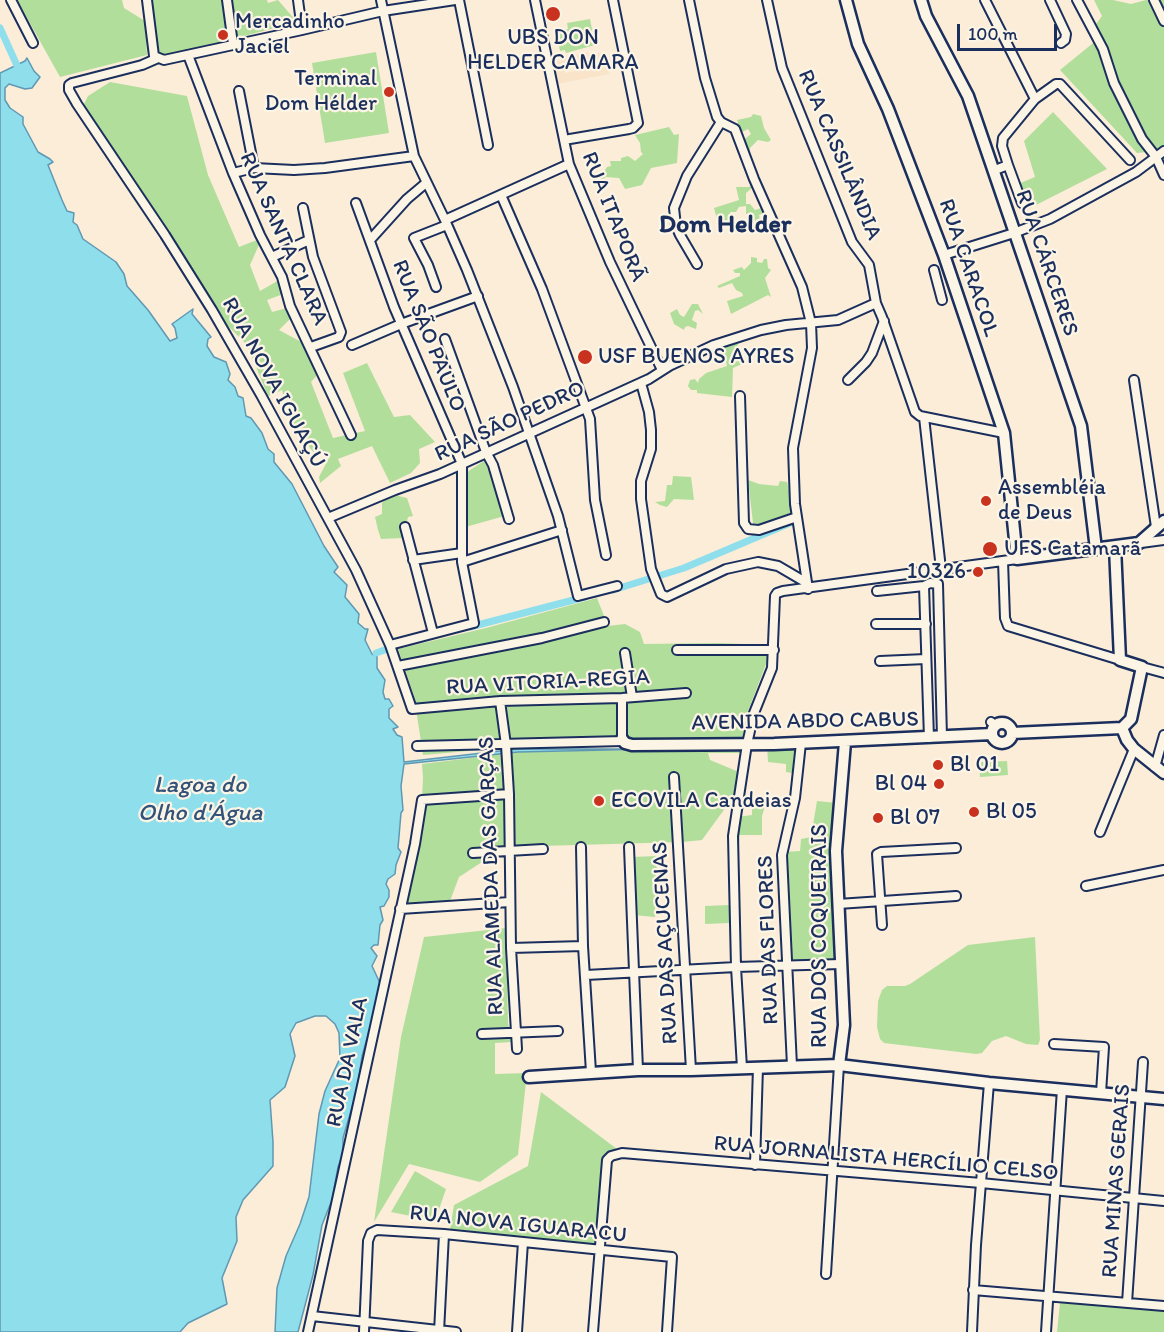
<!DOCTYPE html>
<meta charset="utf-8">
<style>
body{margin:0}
#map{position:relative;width:1164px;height:1332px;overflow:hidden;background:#fbedd8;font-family:Itim,sans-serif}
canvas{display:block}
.scale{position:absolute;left:957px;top:24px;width:100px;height:27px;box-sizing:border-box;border:3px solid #1b2f5e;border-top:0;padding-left:8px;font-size:18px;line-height:21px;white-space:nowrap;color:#1b2f5e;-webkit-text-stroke:4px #fcf5e5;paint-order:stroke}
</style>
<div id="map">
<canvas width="1164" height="1332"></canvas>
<div class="scale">100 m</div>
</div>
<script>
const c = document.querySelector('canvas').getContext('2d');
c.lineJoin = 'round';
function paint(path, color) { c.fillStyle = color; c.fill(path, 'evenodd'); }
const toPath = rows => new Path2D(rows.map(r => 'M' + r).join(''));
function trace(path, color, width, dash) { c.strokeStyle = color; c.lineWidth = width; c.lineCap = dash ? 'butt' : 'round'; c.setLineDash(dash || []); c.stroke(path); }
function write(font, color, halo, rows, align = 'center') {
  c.font = font + ' Itim,sans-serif'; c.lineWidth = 4.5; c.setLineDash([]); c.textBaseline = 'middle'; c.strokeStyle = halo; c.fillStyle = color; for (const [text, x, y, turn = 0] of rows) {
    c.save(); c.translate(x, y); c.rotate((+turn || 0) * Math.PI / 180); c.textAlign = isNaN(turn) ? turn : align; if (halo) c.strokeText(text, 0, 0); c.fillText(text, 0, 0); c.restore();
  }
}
const built = toPath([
 [588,52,589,55,604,52,605,61,564,69,565,73,607,65,609,74,556,84,552,62,565,60,565,56,571,55,572,59,574,58,574,55]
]);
const green = toPath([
 [17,0,122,0,124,8,145,21,147,55,60,77],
 [148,0,222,0,229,43,162,55,153,46],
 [231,0,267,0,268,3,278,0,297,22,237,38],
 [1094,0,1113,0,1131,4,1146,0,1164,0,1164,173,1157,151,1137,153,1060,70,1098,39,1093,28,1102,16],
 [590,19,595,45,566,53,565,50,560,51,556,32,568,29,567,23],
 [376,52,389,133,325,143,312,63],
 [110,82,187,96,208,175,239,247,262,238,250,265,260,291,279,280,286,293,267,300,272,312,287,308,292,317,279,330,305,344,319,373,311,382,333,438,365,431,343,373,367,363,394,417,410,415,435,442,419,449,420,463,411,473,390,483,372,446,338,459,341,466,320,483,319,477,330,456,314,453,290,422,282,390,268,396,247,345,220,318,146,199,83,106,88,96],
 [1053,112,1107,169,1026,210,1018,184,1035,177,1024,141],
 [753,114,761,116,764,128,771,140,768,142,758,140,750,148,750,154,748,160,741,142,751,134,748,129,740,133,734,125,738,123,737,120,751,117],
 [669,127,674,135,679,134,677,163,651,168,642,185,625,189,619,178,606,177,600,182,601,176,607,167,611,166,610,161,621,161,621,158,628,156,635,161,643,154,641,152,640,143,635,135],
 [752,184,753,187,746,193,746,204,750,204,755,210,765,207,767,212,759,215,760,220,755,221,753,214,746,214,746,206,739,207,736,212,730,212,734,222,722,222,717,219,714,208,739,200,736,187,749,187],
 [751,257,757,258,757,262,762,263,764,259,767,259,768,268,771,270,765,278,771,297,768,295,731,314,727,301,743,296,742,293,736,290,732,283,719,288,717,286,740,276,740,273,735,273,733,270,742,267,744,270,751,263],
 [692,304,698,304,703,314,698,310,695,311,692,320,697,323,696,329,688,326,685,327,684,330,674,324,670,313,677,309,680,315,684,317],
 [737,340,742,364,733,368,732,397,697,393,697,390,691,390,688,386,690,380,695,379,698,383,699,379,706,373,727,366,722,345],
 [487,459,508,515,462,528,464,474],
 [673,476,691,477,694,500,674,499,667,507,660,505,655,502,665,501,667,485,672,485],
 [748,480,759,484,778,486,780,481,787,482,793,510,787,519,760,524,753,523],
 [390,494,407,498,413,516,408,517,403,538,381,539,378,530,375,517,382,514,382,503],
 [597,598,608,626,625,624,640,632,644,644,719,643,769,645,768,659,748,711,743,738,502,748,423,755,414,696,398,649,486,628],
 [795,745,792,773,786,772,786,764,768,762,767,746],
 [742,748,742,753,708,753,710,760,739,772,734,796,702,840,683,842,505,847,459,877,450,901,406,903,420,838,423,778,422,764,518,752],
 [1007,761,1008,775,980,777,979,762],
 [817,801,837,803,832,885,834,961,792,962,784,852,800,851,801,839,811,837],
 [752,806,765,806,762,816,762,835,740,835,739,843,734,844,736,817,752,815],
 [657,856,655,917,633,915,631,857],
 [729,905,729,923,705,924,705,906],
 [506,928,508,1023,512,1042,495,1043,495,1074,527,1073,518,1155,480,1182,409,1164,374,1222,401,1037,424,937],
 [1035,937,1040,1040,1038,1045,1026,1044,1006,1036,992,1041,982,1053,976,1054,884,1043,880,1039,877,1027,878,1001,882,990,887,986,905,986,910,984,968,945],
 [541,1092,617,1149,602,1157,595,1245,450,1230,454,1205,528,1166],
 [415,1171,446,1189,435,1221,391,1212],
 [1060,1303,1164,1310,1164,1332,1057,1332]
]);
const water = toPath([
 [27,58,34,71,40,77,32,88,25,89,9,84,5,88,5,100,10,108,23,117,23,124,38,152,50,159,53,162,48,165,62,200,67,211,74,213,73,222,77,225,83,239,116,262,124,274,127,286,148,310,170,341,177,338,175,328,172,324,193,309,192,314,211,337,208,339,207,346,214,357,226,362,230,374,228,380,235,387,238,396,243,398,246,416,251,418,262,433,268,449,274,454,274,462,292,484,324,546,338,567,334,572,347,585,345,597,359,614,358,623,365,629,368,629,365,640,372,654,377,656,377,668,385,680,383,692,385,699,389,699,393,706,389,709,389,718,398,727,393,729,397,735,402,737,404,762,517,749,653,749,518,752,404,764,401,786,403,810,401,813,398,848,401,852,396,865,395,874,388,879,386,884,389,890,389,897,384,906,380,907,383,920,380,925,378,945,374,945,371,948,377,956,372,966,380,983,375,1011,362,1056,357,1090,343,1138,343,1154,338,1167,332,1200,322,1225,313,1275,298,1332,275,1332,277,1288,286,1256,300,1224,309,1197,319,1114,325,1091,340,1058,339,1033,335,1024,326,1016,315,1016,296,1023,290,1034,295,1056,285,1087,270,1100,273,1142,273,1166,243,1200,236,1217,237,1241,222,1278,227,1304,188,1323,180,1332,0,1332,0,73,25,61,27,58]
]);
const canal = toPath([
 [0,28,20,72],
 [613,590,684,568,790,523],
 [470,627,585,597],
 [376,653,396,646]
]);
const street = toPath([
 [11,0,33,43],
 [147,0,154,56,164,60,302,30,383,11,455,0],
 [227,0,233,44],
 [298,0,302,30],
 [381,0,414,156,445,220,467,270,513,387,558,516,578,596,617,586],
 [459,0,488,145],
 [535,0,569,164,610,262,662,370],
 [689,0,705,78,717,117,721,122,735,129,754,179,802,287,811,323,812,348,793,448,795,504,808,589],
 [767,0,782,68,852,242,869,265,876,303,882,317,915,412,920,416,1004,433],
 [985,0,1035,99],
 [1050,0,1066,34,1065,40,1061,43],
 [1077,0,1103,49,1114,83,1142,139,1156,157,1164,175],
 [1154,0,1164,21],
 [188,55,233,173,260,235,282,277,290,306,351,435],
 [158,58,142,65,72,83,69,85,69,90,77,104,165,235,212,310,261,395,356,570,390,645,412,709,500,701,622,698,686,693],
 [239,91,254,168],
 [564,140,629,129,633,128,638,123,613,0],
 [1008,165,1022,203],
 [995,170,1008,165,1002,146,1003,138,1035,99,1056,84,1060,84,1130,160],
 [233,173,254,168,294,170,325,168,414,156],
 [501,195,542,289,590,419,595,500,606,555],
 [356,203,394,307,462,464,462,562,474,623,390,645],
 [303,208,313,257,341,332,339,337,311,347],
 [445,220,569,164],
 [370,240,407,199,426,183],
 [944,255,1014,233,1050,219,1136,172,1164,151],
 [272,257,309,240],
 [697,264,680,235,676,226,674,208,687,176,721,122],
 [934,270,942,300],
 [436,287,428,265,414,238,447,225],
 [445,339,486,452,493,465,509,519],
 [352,345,401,324,478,296],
 [848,380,866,362,872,353,884,321],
 [1134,380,1156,527],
 [641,383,649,412,651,430,651,449,641,481,641,499,651,569,661,594,667,597,726,569,758,562,778,566,807,583],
 [740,396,744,523,748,529,759,530,797,517],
 [924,417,941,569],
 [328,518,395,490,440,474,649,379,671,365,714,345,761,330,786,325,838,320,876,303],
 [405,527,433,633],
 [1141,543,1164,540],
 [413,560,462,553],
 [1003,561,1005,618,1008,626,1120,660],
 [462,562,562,530],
 [924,586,929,738],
 [877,591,924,586,930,583,938,584,942,737],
 [876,624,926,624],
 [677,650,774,650],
 [625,653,632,697],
 [880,661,926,659],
 [398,666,542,638,604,622],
 [1142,667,1164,673],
 [500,701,506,745,509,794,511,948,517,1049],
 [991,722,995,725],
 [622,739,622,698],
 [417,746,623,741],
 [1155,767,1164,735],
 [674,777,691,1070],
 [1100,832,1134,749],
 [581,847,583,946,591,1072],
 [629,847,638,1070],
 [473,853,543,849],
 [1086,886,1164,870],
 [838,904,956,896],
 [400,909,510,902],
 [882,925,877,854,881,852,956,848],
 [511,948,583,946],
 [586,975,736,967,841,964],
 [482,1034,558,1031],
 [1054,1044,1104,1047,1101,1093],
 [792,1066,782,855,795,798,801,743],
 [742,1068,736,967,733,836,747,744,754,713,772,668,775,596,777,593,783,591,1017,559],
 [755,1165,758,1067],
 [826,1274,839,1065],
 [973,1290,1164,1306],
 [1127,1303,1143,1062],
 [312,1316,456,1332],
 [308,1332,415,844,422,800,509,794],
 [364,1332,368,1241,371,1233,377,1230,444,1234,672,1257,667,1332],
 [439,1332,444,1234],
 [517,1332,523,1242],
 [593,1332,607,1160,611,1156,622,1153,981,1183,1164,1201],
 [972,1332,976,1245,989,1083],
 [1046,1332,1062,1089]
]);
const secondary = toPath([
 [846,0,858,44,888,109,944,255,1004,433,1017,559,1139,543,1164,521],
 [921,0,926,16,968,96,1081,426,1096,549],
 [1115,547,1120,660,1142,667,1131,719,1122,728],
 '992 733a10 10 0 1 1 20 0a10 10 0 1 1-20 0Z',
 [1122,728,1127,740,1134,749,1164,773],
 [1012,733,1122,728],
 [622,739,625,743,632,745,774,744,992,734],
 [839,1065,844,1025,836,851,845,742],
 [529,1077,638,1070,691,1070,839,1065,989,1083,1164,1099]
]);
const markers = [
 [553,14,8,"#c8321e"],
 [223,35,6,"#c8321e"],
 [389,92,6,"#c8321e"],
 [585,357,8,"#c8321e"],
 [986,501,6,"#c8321e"],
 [990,549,8,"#c8321e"],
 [978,572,6,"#c8321e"],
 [938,765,6,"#c8321e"],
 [939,784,6,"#c8321e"],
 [599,801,6,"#c8321e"],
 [974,812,6,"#c8321e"],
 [878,818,6,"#c8321e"]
];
const poiNames = [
 ["Mercadinho",235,22],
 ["Jaciel",235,47],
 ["UBS DON",553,38,"center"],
 ["HELDER CAMARA",553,63,"center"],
 ["Terminal",377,79,"right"],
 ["Dom Hélder",377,104,"right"],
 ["USF BUENOS AYRES",598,357],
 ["Assembléia",998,488],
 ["de Deus",998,513],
 ["UFS Catamarã",1004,549],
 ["10326",966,572,"right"],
 ["Bl 01",950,765],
 ["Bl 04",927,784,"right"],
 ["ECOVILA Candeias",611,801],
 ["Bl 05",986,812],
 ["Bl 07",890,818]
];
const streetNames = [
 ["RUA CASSILÂNDIA",839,155,67],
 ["RUA ITAPORÃ",613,217,68],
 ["RUA SANTA CLARA",283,239,66],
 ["RUA CÁRCERES",1046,263,71],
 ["RUA CARACOL",968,268,71],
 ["RUA SÃO PAULO",428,336,68],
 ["RUA NOVA IGUAÇÚ",273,383,61],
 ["RUA SÃO PEDRO",510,422,-25],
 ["RUA VITORIA-REGIA",548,683,-3],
 ["AVENIDA ABDO CABUS",805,722,-1],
 ["RUA ALAMEDA DAS GARÇAS",492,876,-92],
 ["RUA DOS COQUEIRAIS",820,936,-90],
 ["RUA DAS FLORES",769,940,-92],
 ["RUA DAS AÇUCENAS",666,943,-93],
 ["RUA DA VALA",348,1062,-78],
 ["RUA JORNALISTA HERCÍLIO CELSO",886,1159,5],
 ["RUA MINAS GERAIS",1117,1181,-86],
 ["RUA NOVA IGUARACU",518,1225,6]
];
const waterNames = [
 ["Lagoa do",200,786],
 ["Olho d'Água",200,814]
];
const quarterNames = [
 ["Dom Helder",725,225]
];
paint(built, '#f9e3c9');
paint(green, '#b2de9c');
paint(water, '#8edeeb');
trace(water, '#6098b3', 1.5);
trace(canal, '#8edeeb', 7);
trace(street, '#1b2f5e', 12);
trace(secondary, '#1b2f5e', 15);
trace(street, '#fcf5e5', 8);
trace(secondary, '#fcf5e5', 10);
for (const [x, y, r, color] of markers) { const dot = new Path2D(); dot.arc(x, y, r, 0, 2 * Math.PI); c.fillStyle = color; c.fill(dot); trace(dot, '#fcf5e5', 2); }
write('22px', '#1b2f5e', '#fcf5e5', poiNames, 'left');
write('22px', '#1b2f5e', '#fcf5e5', streetNames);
write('italic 24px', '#32527a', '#fcf5e5', waterNames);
write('bold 26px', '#1b2f5e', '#fcf5e5', quarterNames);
</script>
